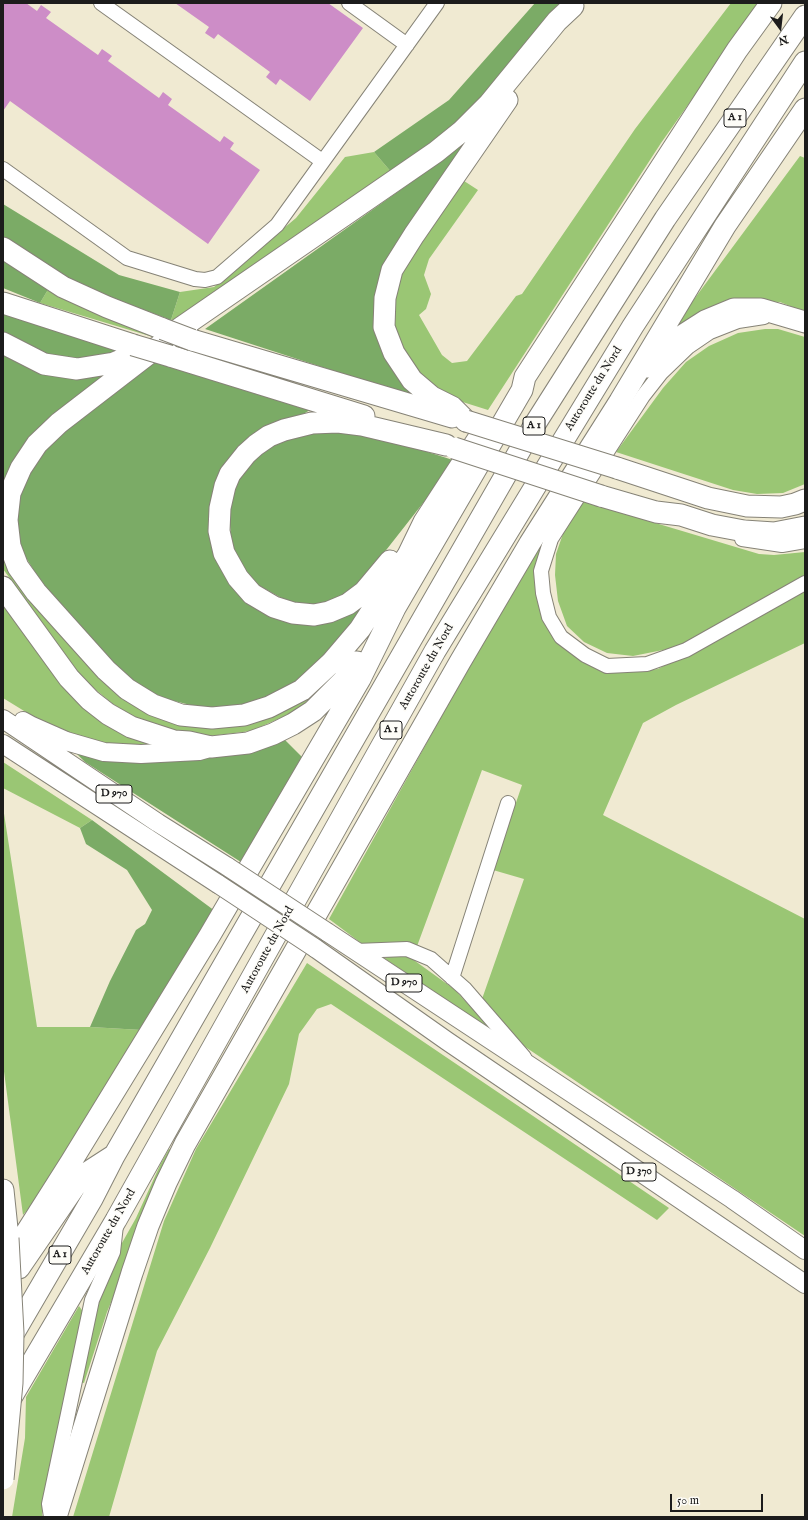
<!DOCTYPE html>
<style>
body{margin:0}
#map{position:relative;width:808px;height:1520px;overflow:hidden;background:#f0ead2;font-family:"IM FELL English",serif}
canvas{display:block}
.frame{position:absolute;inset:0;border:4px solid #1c1c1c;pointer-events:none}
.north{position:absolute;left:760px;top:8px;width:40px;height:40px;-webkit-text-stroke:3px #fdfcf7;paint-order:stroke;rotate:165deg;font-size:11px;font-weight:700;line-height:16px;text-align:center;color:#1c1c1c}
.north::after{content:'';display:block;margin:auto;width:14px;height:18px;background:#1c1c1c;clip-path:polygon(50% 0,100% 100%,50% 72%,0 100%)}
.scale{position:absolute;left:670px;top:1494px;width:93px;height:18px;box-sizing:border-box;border:2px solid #1c1c1c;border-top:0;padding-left:5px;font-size:12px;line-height:14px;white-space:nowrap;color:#1c1c1c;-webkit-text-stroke:3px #fdfcf7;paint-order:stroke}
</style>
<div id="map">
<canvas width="808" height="1520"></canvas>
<div class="frame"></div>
<div class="north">N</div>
<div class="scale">50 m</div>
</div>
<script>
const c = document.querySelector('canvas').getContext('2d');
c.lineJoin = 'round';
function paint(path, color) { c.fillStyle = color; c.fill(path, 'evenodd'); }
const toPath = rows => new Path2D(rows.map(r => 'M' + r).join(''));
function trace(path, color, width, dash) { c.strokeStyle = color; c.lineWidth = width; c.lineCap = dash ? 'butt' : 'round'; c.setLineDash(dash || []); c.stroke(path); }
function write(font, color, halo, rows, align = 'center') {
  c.font = font + ' "IM FELL English",serif'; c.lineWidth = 3; c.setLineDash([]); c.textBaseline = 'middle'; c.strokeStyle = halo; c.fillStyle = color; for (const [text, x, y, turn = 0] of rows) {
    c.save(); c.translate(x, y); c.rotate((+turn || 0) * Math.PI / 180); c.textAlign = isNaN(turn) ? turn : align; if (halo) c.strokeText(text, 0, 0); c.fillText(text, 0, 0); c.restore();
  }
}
const green = toPath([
 [731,3,760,3,661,143,488,410,450,398,422,383,394,335,390,310,408,251,461,179,478,190,429,259,424,275,431,294,426,309,419,315,442,355,452,363,467,361,516,296,522,294,635,129],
 [374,152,392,173,179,319,171,320,180,292,214,287,296,218,345,157],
 [800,156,805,158,805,312,780,302,750,301,672,329],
 [49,288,156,333,153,337,40,303],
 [765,329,778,329,805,337,805,484,783,493,757,494,733,490,616,452,663,388,686,362,709,346,738,333],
 [582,501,759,554,774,555,805,552,805,575,678,647,633,656,607,653,584,642,567,626,558,601,555,575,556,554,565,528],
 [547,536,545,614,591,664,621,673,658,669,805,591,805,643,676,705,643,723,603,815,805,919,805,1236,515,1040,482,999,524,879,493,870,522,785,482,770,416,949,365,946,329,919,531,555],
 [3,544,63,632,188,721,345,660,323,688,294,712,251,731,210,736,178,733,148,725,113,704,84,680,3,569],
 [3,595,92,708,154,747,119,749,55,730,3,698],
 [3,762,92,820,80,828,3,788],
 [3,807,37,1027,90,1027,142,1030,42,1193,23,1215,3,1064],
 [404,953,454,989,496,1034,384,958],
 [307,963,669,1208,657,1220,331,1004,317,1009,299,1034,289,1084,210,1248,157,1351,109,1517,73,1517,164,1221,196,1149],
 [169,1149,174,1150,107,1312,84,1383,80,1382,104,1275,136,1218,161,1163],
 [79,1306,84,1313,42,1514,43,1517,12,1517,25,1438,26,1397]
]);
const forest = toPath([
 [535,3,563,3,456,126,392,173,374,152,449,100],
 [475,130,383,290,411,390,411,396,205,329,441,161],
 [3,204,119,275,180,292,171,320,70,282,12,245,3,237],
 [3,258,49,288,40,303,3,288],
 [3,311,127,350,98,361,60,361,3,335],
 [3,353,126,367,53,420,3,503],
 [155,360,310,410,295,419,259,435,211,518,254,602,340,616,364,606,337,642,306,677,261,701,237,706,203,708,166,699,131,682,43,585,23,553,17,532,18,503,24,477,49,440],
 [336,430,365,432,456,461,365,577,340,597,312,606,287,601,258,585,240,563,232,545,229,515,233,488,258,452,283,438],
 [284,739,306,761,244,864,85,762,75,752,157,762,210,758,257,750],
 [92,820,215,911,142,1030,90,1027,110,981,136,930,145,924,152,910,127,870,86,844,80,828]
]);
const building = toPath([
 [3,3,26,3,37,11,41,5,51,12,46,18,98,55,102,49,112,56,108,61,159,98,163,92,172,99,168,105,220,142,224,136,234,143,230,149,260,170,208,244,10,101,3,111],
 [175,3,328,3,363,28,310,101,280,79,276,85,266,77,270,72,218,34,214,39,205,33,209,27]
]);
const minor = toPath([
 [101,3,322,161],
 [349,3,407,45],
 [3,169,127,258,195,279,205,280,217,277,277,225,437,3],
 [764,317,738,321,710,332,688,347,661,373,643,396,551,539,541,571,543,593,549,617,561,637,585,655,607,666,647,664,686,650,805,583],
 [742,539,782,545,805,541],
 [356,951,407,949,431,959,465,989,524,1057],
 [452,978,508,803],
 [51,1517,49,1504,92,1300,113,1252,116,1225]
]);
const major = toPath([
 [3,719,158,823,228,867],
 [23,721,32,726,66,741,104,752,141,754,199,751,206,749],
 [3,744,218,884],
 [327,932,732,1199,805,1250],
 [315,948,447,1041,805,1284]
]);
const highway = toPath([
 [3,248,63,287,107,307,163,329],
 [3,303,133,345],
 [190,322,59,423,37,444,21,468,10,493,7,520,10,546,18,567,36,592,106,670,127,689,153,705,181,715,212,718,244,715,269,707,302,690,331,663,360,629,408,555,424,522,478,439],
 [179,329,436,152,462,131,489,104,557,21,573,6],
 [192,340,452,417],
 [3,343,44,364,77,369,114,363,138,353],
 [170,356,364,416],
 [648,367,680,337,705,321,734,309,761,309,805,322],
 [466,421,452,407,432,397,412,380,394,353,384,327,385,298,392,270,414,235,507,100],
 [617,468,708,498,747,506,781,507,795,504,805,500],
 [601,496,656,512,681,515,712,525,744,531,774,533,805,527],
 [390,561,364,592,348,604,329,612,314,615,293,613,274,607,252,594,238,578,224,553,219,531,220,508,225,486,230,474,246,454,256,445,269,436,284,430,312,423,338,422,362,425,446,445],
 [3,587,69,678,90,700,108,714,131,727,174,741,189,742,211,747,248,743,273,734,293,724,313,711,343,681,357,662],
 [3,1190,8,1238],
 [19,1268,82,1176,113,1156],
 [3,1269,71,1162,210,935,360,679,395,608,522,390,525,377,737,50,771,3],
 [8,1343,92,1199,114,1156,535,424,665,219,805,16],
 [8,1403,116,1220,435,651,633,326,805,62],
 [56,1517,132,1273,148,1226,166,1183,185,1144,460,662,530,543,620,401,725,226,805,109]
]);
const majorBridge = toPath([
 [228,867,327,932],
 [218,884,315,948]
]);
const highwayBridge = toPath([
 [163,329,192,340],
 [133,345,170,356],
 [466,421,617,468],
 [454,448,601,496],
 [3,1479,12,1383,13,1333,8,1238]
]);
const shields = [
 [735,118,22],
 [534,426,22],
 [391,730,22],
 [114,794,36],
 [404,983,36],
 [639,1172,34],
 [60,1255,22]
];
const shieldNames = [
 ["A 1",735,118],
 ["A 1",534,426],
 ["A 1",391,730],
 ["D 970",114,794],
 ["D 970",404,983],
 ["D 370",639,1172],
 ["A 1",60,1255]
];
const streetNames = [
 ["Autoroute du Nord",594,389,-58],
 ["Autoroute du Nord",427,667,-60],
 ["Autoroute du Nord",268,950,-61],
 ["Autoroute du Nord",109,1232,-60]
];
paint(green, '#9ac674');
paint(forest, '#7bab66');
paint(building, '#cd8dc7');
trace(minor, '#868377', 16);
trace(major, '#868377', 20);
trace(highway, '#868377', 23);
trace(minor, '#fff', 14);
trace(major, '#fff', 18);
trace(highway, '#fff', 21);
trace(majorBridge, '#868377', 20, []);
trace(highwayBridge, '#868377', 23, []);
trace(majorBridge, '#fff', 18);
trace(highwayBridge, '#fff', 21);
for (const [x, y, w] of shields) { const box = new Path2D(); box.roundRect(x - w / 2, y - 9, w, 18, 3); c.fillStyle = '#fdfcf7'; c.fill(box); trace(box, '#1c1c1c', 1); }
write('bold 11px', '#1c1c1c', null, shieldNames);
write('12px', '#1c1c1c', '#fdfcf7', streetNames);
</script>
